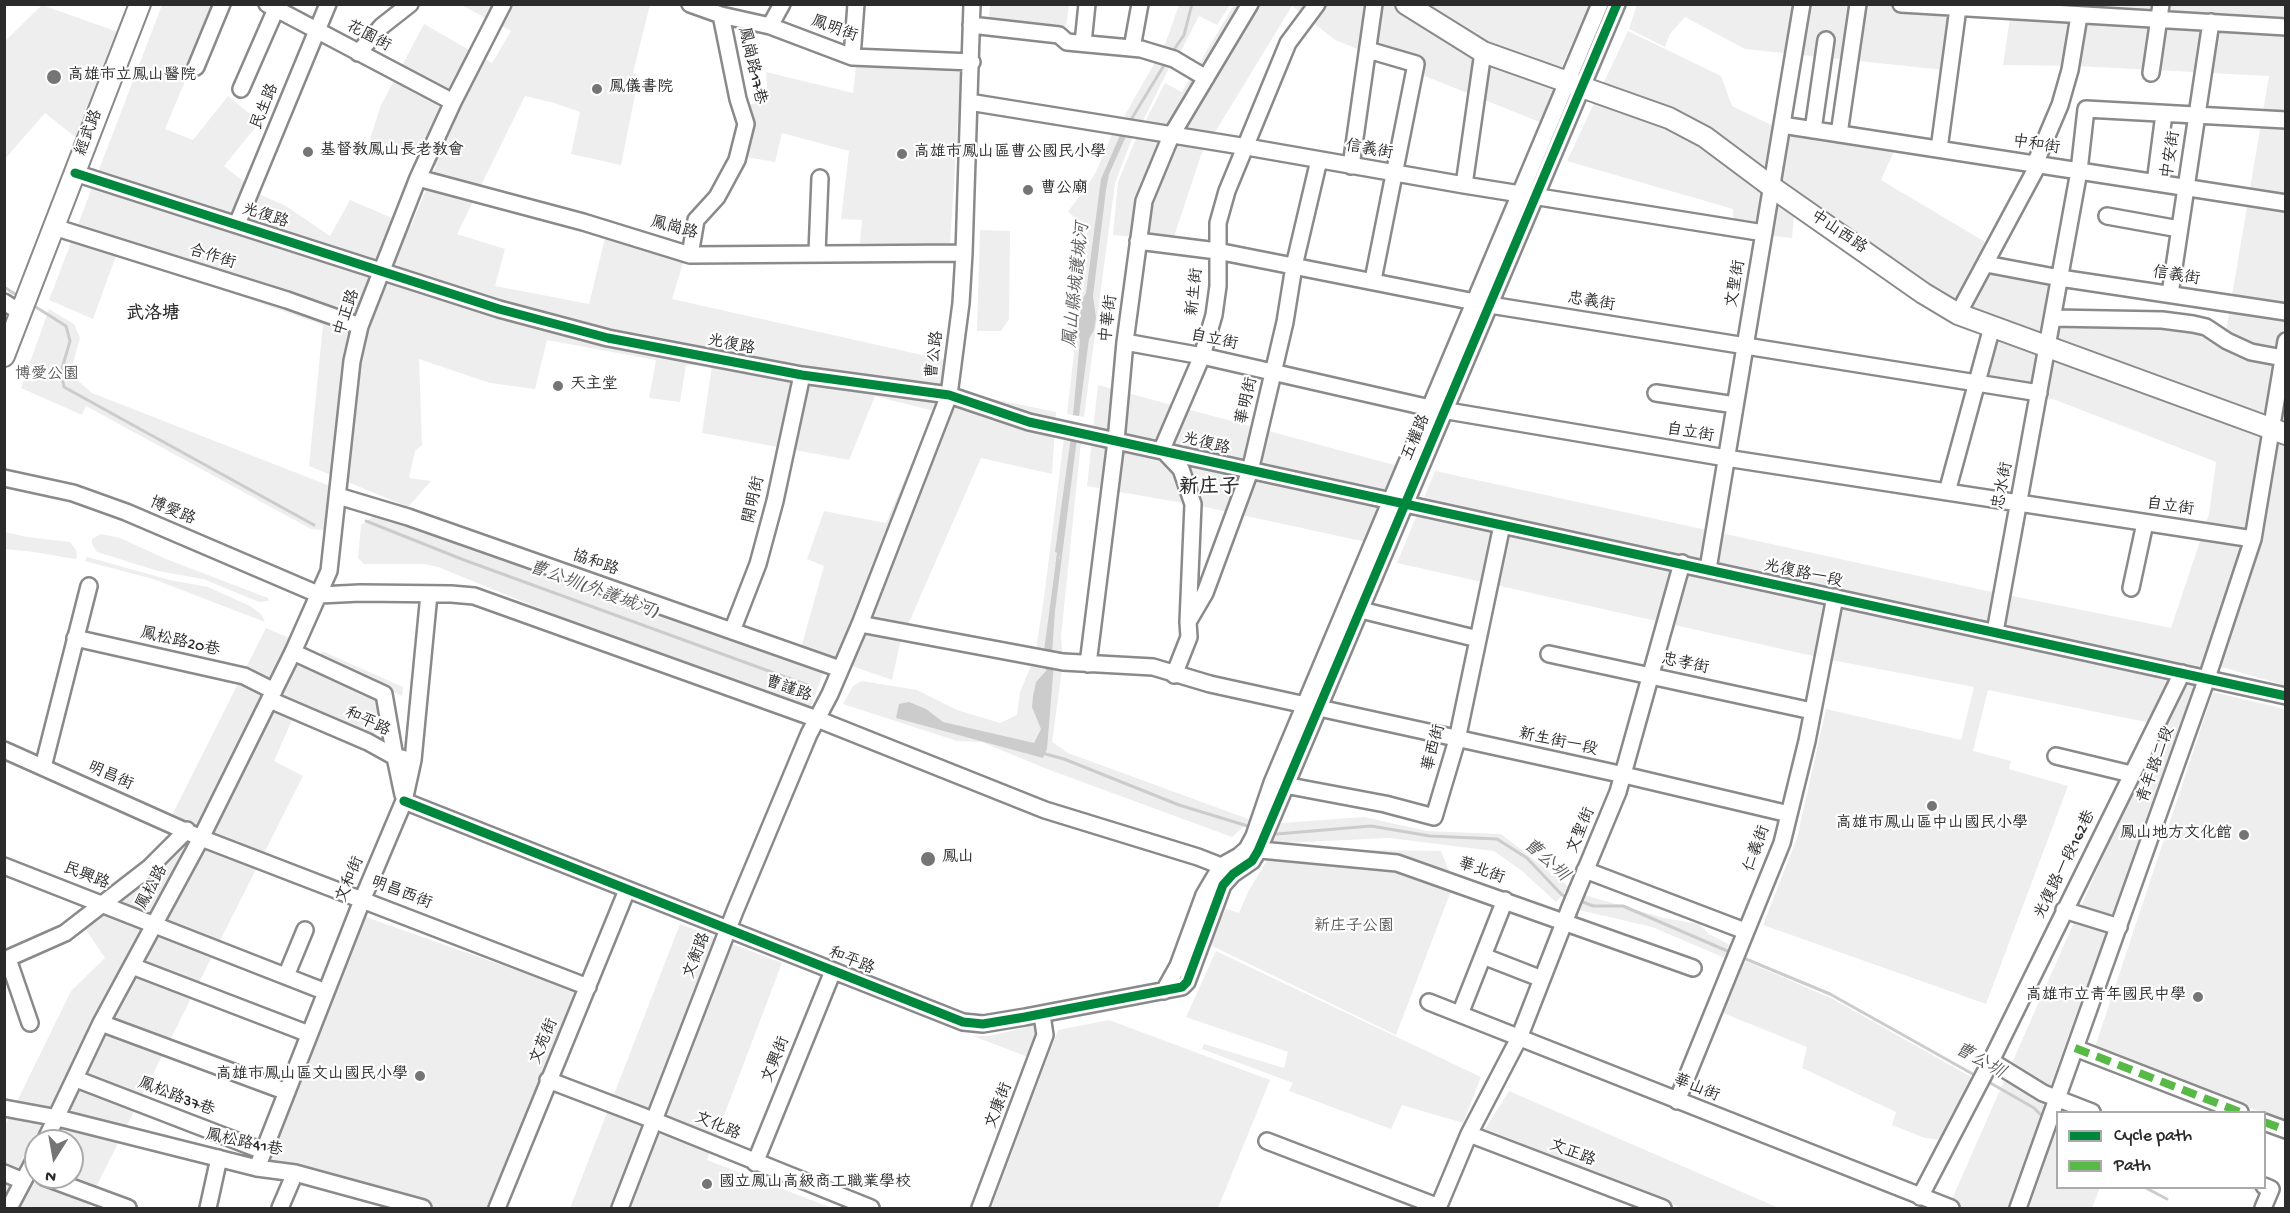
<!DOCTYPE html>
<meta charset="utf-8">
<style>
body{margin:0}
#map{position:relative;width:2290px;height:1213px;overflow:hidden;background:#fff;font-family:"Gochi Hand",sans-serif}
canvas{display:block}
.frame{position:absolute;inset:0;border:6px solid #2b2b2b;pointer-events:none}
.legend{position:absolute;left:2056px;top:1111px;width:210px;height:78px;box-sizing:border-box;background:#fff;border:2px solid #aaa;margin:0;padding:8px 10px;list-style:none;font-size:18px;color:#2b2b2b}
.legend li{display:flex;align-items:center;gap:12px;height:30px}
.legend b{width:30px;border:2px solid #aaa}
.north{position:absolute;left:24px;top:1129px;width:60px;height:60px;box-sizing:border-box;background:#fff;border:2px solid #aaa;border-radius:50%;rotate:191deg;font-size:16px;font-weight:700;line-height:24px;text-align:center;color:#2b2b2b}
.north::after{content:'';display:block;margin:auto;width:21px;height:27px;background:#757575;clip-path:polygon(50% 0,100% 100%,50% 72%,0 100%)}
</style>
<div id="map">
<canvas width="2290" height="1213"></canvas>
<div class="frame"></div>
<ul class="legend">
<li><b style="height:8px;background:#00873e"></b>Cycle path</li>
<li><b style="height:8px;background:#58b947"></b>Path</li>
</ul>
<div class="north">N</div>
</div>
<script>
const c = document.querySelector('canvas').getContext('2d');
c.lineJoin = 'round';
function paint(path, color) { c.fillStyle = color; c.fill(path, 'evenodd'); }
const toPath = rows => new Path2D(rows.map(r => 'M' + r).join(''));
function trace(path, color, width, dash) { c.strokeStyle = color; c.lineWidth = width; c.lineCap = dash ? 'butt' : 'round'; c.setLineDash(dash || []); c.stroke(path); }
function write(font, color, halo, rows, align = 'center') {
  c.font = font + ' "Gochi Hand","LXGW WenKai TC",sans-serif'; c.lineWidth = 4.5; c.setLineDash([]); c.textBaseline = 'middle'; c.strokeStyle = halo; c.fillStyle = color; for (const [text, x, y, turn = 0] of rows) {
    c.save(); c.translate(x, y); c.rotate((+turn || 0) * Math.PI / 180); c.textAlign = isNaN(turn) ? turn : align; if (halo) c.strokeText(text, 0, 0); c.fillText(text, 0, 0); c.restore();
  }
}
const built = toPath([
 [1637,4,2285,5,2285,679,2284,685,2225,668,2204,664,2043,1106,2061,1112,2058,1112,2058,1188,2100,1188,2092,1208,1948,1208,2161,725,1988,690,1973,751,2011,761,2009,769,2068,786,1986,1004,1763,925,1797,838,1826,709,1961,740,1974,687,1831,660,1397,563,1435,471,1983,590,2171,628,2209,514,2216,462,2053,399,1983,391,1995,339,1950,322,1794,214,1792,238,1734,232,1733,209,1567,161,1628,31,1721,76,1732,106,1790,134,1895,149,1881,180,2002,252,1995,276,2051,284,2047,324,2197,328,2223,349,2269,76,2077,66,2003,65,2010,18,1949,15,1944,70,1745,49,1685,17,1670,34,1665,47,1629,29],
 [42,5,121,33,80,141,45,113,5,159,5,41],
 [162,5,217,5,165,129,193,140,228,96,260,122,224,166,261,195,286,206,330,236,350,200,411,226,436,166,370,139,381,105,424,24,492,63,511,31,461,5,650,5,633,73,639,75,621,165,571,154,580,112,554,103,525,96,457,234,505,249,495,286,589,304,605,238,684,260,672,299,949,361,945,389,1056,412,1052,474,981,458,900,643,892,680,801,648,824,566,807,559,824,511,886,523,934,411,875,396,849,460,702,433,712,366,686,365,680,402,649,398,656,360,547,340,535,389,490,383,419,359,422,445,415,451,409,478,431,481,408,507,309,466,323,325,117,253,93,319,49,300],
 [990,5,1069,5,1066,27,989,18],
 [1179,5,1230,5,1217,25,1199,16,1179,55,1164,47],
 [1234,5,1589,5,1561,68,1542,123,1335,40,1292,6,1201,155,1173,240,1113,235,1118,182,1135,141,1165,83,1182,92],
 [1158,57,1171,64,1142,123,1122,120],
 [856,66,961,72,950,244,860,243,862,220,841,219,849,151,782,133,775,162,746,157,753,125,747,105,768,101,766,72,853,93],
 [1113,132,1133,136,1115,183,1084,417,1067,414,1074,353,1067,333,1066,315,1070,301,1080,285,1088,227,1068,212,1095,174],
 [980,230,1010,231,1009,319,1001,331,977,331],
 [49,309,74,324,80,338,70,374,92,393,335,488,333,531,311,529,86,406,82,415,21,388],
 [1098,385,1398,466,1366,542,1205,507,1087,486],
 [1064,438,1081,442,1061,637,1063,662,1052,742,1068,753,1251,820,1232,837,1047,769,982,742,957,741,843,704,853,686,862,681,917,690,957,710,1000,723,1017,715,1020,692,1035,656,1044,598],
 [374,516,402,523,820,668,823,674,811,706,803,707,721,678,615,639,438,567,424,564,364,564,358,558,361,525],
 [5,532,27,537,70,542,76,550,77,558,75,559,34,552,5,549],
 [101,534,120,538,166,559,268,598,269,601,259,602,203,579,158,571,97,552,92,544,92,539],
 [87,557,170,580,208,587,250,606,261,614,265,622,153,579,85,561],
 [266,628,303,644,296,659,378,696,382,718,373,736,300,702,274,761,303,776,96,1187,89,1208,5,1208,5,1126,71,991,105,958,84,927,184,840,165,829],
 [36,1141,72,1141,72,1177,36,1177],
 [322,651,403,687,402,696,319,656],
 [2213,692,2285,709,2285,1121,2094,1050],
 [1364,817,1427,831,1501,834,1569,887,1556,902,1522,871,1494,851,1389,838,1263,844,1281,823],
 [1361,850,1441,851,1454,883,1396,1035,1210,945,1218,921,1227,909,1239,913,1249,890,1271,854],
 [1581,894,1664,918,1699,924,1709,934,1732,946,1725,958,1652,927,1575,909],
 [363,916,575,991,492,1208,430,1208,303,1170,264,1161],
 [680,924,782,963,707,1160,832,1208,570,1208],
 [1216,951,1481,1077,1463,1123,1402,1105,1391,1129,1289,1091,1293,1083,1202,1049,1204,1044,1284,1068,1288,1052,1186,1017],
 [1745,961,1833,999,1975,1079,1943,1140,1925,1138,1892,1125,1896,1112,1802,1068,1807,1047,1723,1013],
 [1109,1020,1270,1080,1218,1208,991,1208,1058,1030],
 [1035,1025,1039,1027,1039,1032,1028,1057,973,1036,990,1036],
 [1509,1091,1779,1208,1682,1208,1485,1129]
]);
const water = toPath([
 [1121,133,1127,134,1109,174,1106,190,1093,296,1096,318,1094,330,1089,339,1079,416,1073,415,1080,340,1076,327,1077,319,1079,305,1086,293,1101,179],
 [1071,437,1077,438,1055,611,1052,653,1044,651,1056,561,1060,559,1060,554,1055,552],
 [1045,661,1054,663,1047,749,1043,758,896,718,899,704,909,702,926,709,943,722,1034,743,1041,729,1032,707,1033,696,1036,682,1046,671]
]);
const stream = toPath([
 [1171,54,1184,35,1192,4],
 [1129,123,1166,62],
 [4,287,18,296],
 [31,304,66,326,70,341,61,372,64,387,314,525],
 [366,521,464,560,810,686],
 [1057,564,1059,549],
 [1042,753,1064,759,1179,805,1251,827],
 [1271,833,1277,834,1371,826,1430,836,1497,839,1527,858,1562,895,1569,897],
 [1578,900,1593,906,1623,906,1732,953],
 [1741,957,1830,994,1978,1077],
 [1987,1081,2034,1108,2044,1118],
 [2146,1188,2167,1199]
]);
const minor = toPath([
 [267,4,453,102],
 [690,4,721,15,770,26,852,57,972,62],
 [1901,4,2286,27],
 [971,25,1059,35,1067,42,1141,49,1174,59,1206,78],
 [770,26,782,4],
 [1083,43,1087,4],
 [1132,48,1140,4],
 [1368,50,1416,64,1373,280],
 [358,53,382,26,410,4],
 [852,57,856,4],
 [196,67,222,4],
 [2151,73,2161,4],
 [241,89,276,9],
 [969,102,1247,147,1464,185,1764,233],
 [1782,125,2286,203],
 [1813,130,1826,40],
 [1839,134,1858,4],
 [1939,149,1958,8],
 [2035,164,2060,105,2070,70,2079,16],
 [1351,166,1374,4],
 [75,173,499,309,608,338,802,375,949,395,1029,422,2286,696],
 [418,178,583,222,690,255,964,253],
 [2155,183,2164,114],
 [1464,185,1483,52],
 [2107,216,2179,229],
 [237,224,328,4],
 [54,227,287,300,360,326],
 [1138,241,1217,251,1490,305,2039,393],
 [817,253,820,178],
 [690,255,696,220,717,197,737,160,746,124,738,99,721,15],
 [1986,264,2060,278,2286,312],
 [2170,294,2211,22],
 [4,302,20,312],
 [1958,314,2038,165],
 [2053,318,2162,320,2193,324,2206,327,2227,341,2251,352,2283,358],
 [1125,342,1202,356,1430,408,1726,458,2253,539],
 [1656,393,1735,405],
 [4,478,73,493,126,512,320,595,360,593,451,594,474,596,817,719,1045,810,1198,857,1221,866,1233,874],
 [1947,492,1992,327],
 [338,496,408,517,840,669],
 [1708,569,1802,4],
 [2131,588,2145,523],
 [1361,610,1478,639],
 [1188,622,1193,504,1181,469,1162,449,1202,356,1214,315,1218,286,1218,223,1227,191,1288,43,1317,4],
 [860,624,1063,662,1153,667,1210,684,1624,775,1789,814],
 [732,631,758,564,775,501,802,375],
 [1995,632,2079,171,2086,109,2286,120],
 [75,638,244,676,274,691],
 [293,652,384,694,395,757,402,758],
 [1549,654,1812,711],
 [1088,664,1116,441,1125,342,1144,201,1171,136,1250,4],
 [1174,675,1189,637,1188,622,1205,593,1250,471,1285,322,1294,266,1319,160],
 [270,700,368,742,395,757,403,795],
 [4,750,201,838,588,987],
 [2056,756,2131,774],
 [43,767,89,586],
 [1279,784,1385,804,1434,817,1457,740,1502,525],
 [404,801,963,1022,983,1024,1025,1017,1182,987,1187,982,1223,885,1233,874,1252,861,1258,851,1617,4],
 [1250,849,1397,863,1693,968],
 [4,866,326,992],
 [1221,866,1239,856,1247,849,1254,836,1272,783,1600,4],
 [1585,870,1745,931],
 [2064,910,2119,927],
 [1483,956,1542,979],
 [8,959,30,1023],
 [4,960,65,933,149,868,187,830],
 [132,966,309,1034],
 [286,976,305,930],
 [1164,991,1178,966,1204,895,1221,866],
 [1429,1002,1951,1208],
 [1460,1014,1505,900],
 [101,1023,287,1092],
 [2075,1048,2240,1112],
 [1991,1061,2043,1093,2092,1112],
 [76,1079,263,1151],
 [548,1080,653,1120,871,1208],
 [1677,1101,1782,843,1807,741,1835,597],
 [4,1108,58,1118,257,1168,295,1173,423,1208],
 [2264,1122,2286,1130],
 [1469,1134,1663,1208],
 [45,1141,101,1023,201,838,293,652,329,571,352,361,360,326,418,178,453,102,503,4],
 [1267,1141,1439,1207],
 [755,1163,833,971],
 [257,1168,363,898,404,801,413,760,429,594],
 [4,1173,23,1181],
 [44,1177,128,1208],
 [1920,1197,1991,1061,2182,673],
 [9,1208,36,1157],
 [208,1208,219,1158],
 [280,1208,295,1173],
 [497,1208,627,890],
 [620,1208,735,911,809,734,830,694,860,624,949,395,961,303,964,253,972,4],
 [980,1208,1045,1035,1042,1015],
 [1438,1208,1469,1134,1519,1038,1571,905,1618,792,1682,563],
 [2018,1208,2207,678,2253,539,2286,341],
 [2263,1208,2271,1189,2264,1186]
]);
const major = toPath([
 [1406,4,1483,52,1669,118,1705,137,1776,190,1923,293,1958,314,2286,434],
 [4,356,140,4]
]);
const quiet = toPath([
 [2075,1048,2240,1112],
 [2264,1122,2286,1130]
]);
const cycleway = toPath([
 [75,173,499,309,608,338,802,375,949,395,1029,422,2286,696],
 [404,801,963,1022,983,1024,1025,1017,1182,987,1187,982,1223,885,1233,874,1252,861,1258,851,1617,4]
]);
const markers = [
 [54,77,8,"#757575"],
 [597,89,6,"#757575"],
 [308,152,6,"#757575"],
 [902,154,6,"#757575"],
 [1028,190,6,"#757575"],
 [558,386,6,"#757575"],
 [1932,806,6,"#757575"],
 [2244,835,6,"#757575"],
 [928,859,8,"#757575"],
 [2198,997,6,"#757575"],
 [420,1076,6,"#757575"],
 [707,1184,6,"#757575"]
];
const streetNames = [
 ["鳳明街",834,30,20],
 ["花園街",368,37,28],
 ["鳳崗路17巷",751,66,77],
 ["民生路",266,107,-68],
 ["經武路",90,133,-69],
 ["中和街",2036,146,9],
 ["信義街",1369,151,10],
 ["中安街",2172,155,-81],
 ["光復路",265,217,18],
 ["鳳崗路",674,229,15],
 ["中山西路",1838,233,34],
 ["合作街",212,258,17],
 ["信義街",2176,277,9],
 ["文聖街",1737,284,-80],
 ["新生街",1196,292,-84],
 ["忠義街",1591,303,9],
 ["中正路",348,313,-71],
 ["中華街",1110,319,-83],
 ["自立街",1214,341,12],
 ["光復路",731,346,11],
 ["曹公路",936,355,-83],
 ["華明街",1248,401,-77],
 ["自立街",1690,434,9],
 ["五權路",1417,438,-67],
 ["光復路",1206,445,14],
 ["忠水街",2004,486,-79],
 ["開明街",755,500,-77],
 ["自立街",2170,508,8],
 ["博愛路",172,512,23],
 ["協和路",595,564,19],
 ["光復路一段",1803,575,12],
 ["鳳松路20巷",180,643,13],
 ["忠孝街",1685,665,12],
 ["曹謹路",788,690,20],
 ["和平路",367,723,25],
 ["新生街一段",1558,743,12],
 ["華西街",1435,748,-75],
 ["青年路二段",2157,765,-70],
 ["明昌街",110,777,24],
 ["文聖街",1582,831,-67],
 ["仁義街",1758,849,-70],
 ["光復路一段162巷",2066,865,-64],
 ["華北街",1481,872,20],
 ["民興路",86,877,21],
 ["文和街",351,880,-67],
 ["鳳松路",153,888,-62],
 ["明昌西街",401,894,21],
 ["文衡路",698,956,-69],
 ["和平路",851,962,22],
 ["文苑街",545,1042,-67],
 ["文興街",777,1060,-68],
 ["華山街",1696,1089,22],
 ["鳳松路37巷",176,1098,21],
 ["文康街",1000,1106,-69],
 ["文化路",717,1127,23],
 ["鳳松路41巷",244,1144,12],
 ["文正路",1572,1154,21]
];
const poiNames = [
 ["高雄市立鳳山醫院",68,77],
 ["鳳儀書院",609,89],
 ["基督教鳳山長老教會",320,152],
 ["高雄市鳳山區曹公國民小學",914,154],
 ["曹公廟",1040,190],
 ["天主堂",570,386],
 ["高雄市鳳山區中山國民小學",1932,825,"center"],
 ["鳳山地方文化館",2232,835,"right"],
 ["鳳山",942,859],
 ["高雄市立青年國民中學",2186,997,"right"],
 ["高雄市鳳山區文山國民小學",408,1076,"right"],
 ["國立鳳山高級商工職業學校",719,1184]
];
const parkNames = [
 ["博愛公園",47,376],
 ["新庄子公園",1354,928]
];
const waterNames = [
 ["鳳山縣城護城河",1078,285,-84],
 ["曹公圳(外護城河)",593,591,20],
 ["曹公圳",1545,861,42],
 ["曹公圳",1979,1062,29]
];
const neighbourhoodNames = [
 ["武洛塘",153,315]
];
const quarterNames = [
 ["新庄子",1209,489]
];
paint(built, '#eee');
paint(water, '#ccc');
trace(stream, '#ccc', 3);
trace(minor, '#8a8a8a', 20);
trace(major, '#8a8a8a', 24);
trace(minor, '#fff', 15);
trace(major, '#fff', 20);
trace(quiet, '#58b947', 8, [15, 8]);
trace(cycleway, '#00873e', 9);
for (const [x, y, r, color] of markers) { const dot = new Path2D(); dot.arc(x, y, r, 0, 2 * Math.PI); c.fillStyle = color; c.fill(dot); trace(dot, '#fff', 2); }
write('16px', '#2b2b2b', '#fff', streetNames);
write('16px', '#2b2b2b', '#fff', poiNames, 'left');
write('16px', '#585858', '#fff', parkNames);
write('italic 18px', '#5c5c5c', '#fff', waterNames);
write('bold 18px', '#2b2b2b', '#fff', neighbourhoodNames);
write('bold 20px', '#2b2b2b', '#fff', quarterNames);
</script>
